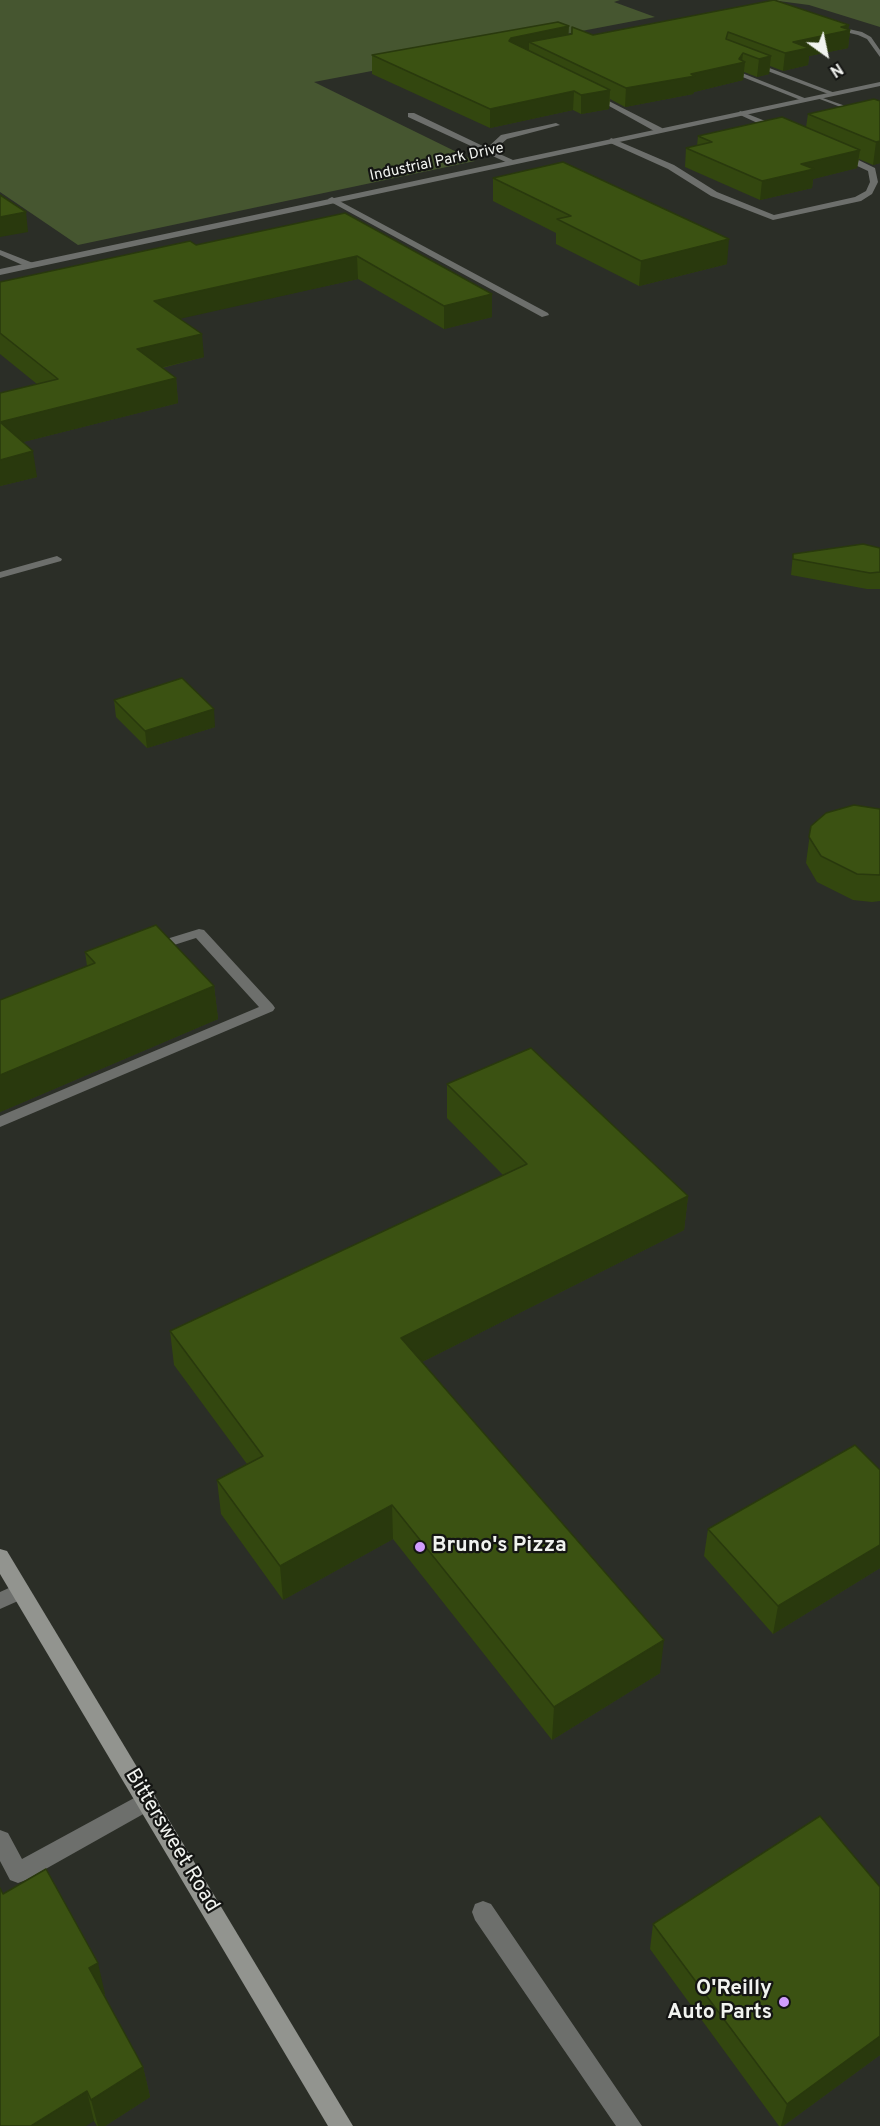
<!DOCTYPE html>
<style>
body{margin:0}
#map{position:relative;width:880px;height:2126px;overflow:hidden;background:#2b2e27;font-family:Overpass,sans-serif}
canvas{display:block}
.north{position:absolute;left:796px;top:24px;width:60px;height:60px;-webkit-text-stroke:4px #141513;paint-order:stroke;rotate:147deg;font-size:16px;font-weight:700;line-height:24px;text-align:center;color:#f1f3ef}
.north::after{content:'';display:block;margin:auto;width:21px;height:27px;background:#f1f3ef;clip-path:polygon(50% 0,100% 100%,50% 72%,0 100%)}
</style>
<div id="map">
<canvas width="880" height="2126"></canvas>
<div class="north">N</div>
</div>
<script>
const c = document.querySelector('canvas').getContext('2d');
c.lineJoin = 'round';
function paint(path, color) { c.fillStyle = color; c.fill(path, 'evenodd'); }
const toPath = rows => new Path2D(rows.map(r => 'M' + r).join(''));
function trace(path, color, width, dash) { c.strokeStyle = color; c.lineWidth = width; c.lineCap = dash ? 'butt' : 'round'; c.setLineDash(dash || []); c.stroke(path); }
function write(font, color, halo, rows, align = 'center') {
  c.font = font + ' Overpass,sans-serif'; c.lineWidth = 4.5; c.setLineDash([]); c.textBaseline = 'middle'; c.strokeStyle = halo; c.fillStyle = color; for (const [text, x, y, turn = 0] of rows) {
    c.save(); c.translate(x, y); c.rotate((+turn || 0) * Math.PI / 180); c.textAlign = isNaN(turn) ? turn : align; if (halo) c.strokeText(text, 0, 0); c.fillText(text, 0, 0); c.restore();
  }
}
const green = toPath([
 [0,0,620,0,614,2,655,17,314,82,475,161,78,245,0,192],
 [771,0,880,0,880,27,809,5]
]);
const lane = toPath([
 [831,25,862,32,871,37,880,50,880,57,867,39,858,35,829,28,831,25],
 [751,61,835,93,836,94,831,95,749,64,751,61],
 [742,73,807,99,808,100,803,101,740,76,742,73],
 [593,93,662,128,663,130,656,132,591,96,593,93],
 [817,96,880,118,880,122,817,98,817,96],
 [740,111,783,128,784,130,777,132,738,114,740,111],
 [408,113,414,113,487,148,501,135,556,123,560,125,507,139,493,151,513,160,510,164,408,117,408,113],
 [611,138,674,165,717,192,774,215,855,197,866,191,870,182,868,171,838,157,838,153,844,153,875,168,878,182,872,194,861,201,773,220,711,196,668,169,608,142,611,138],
 [332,197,548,313,549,315,542,317,329,201,328,199,332,197],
 [0,250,33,263,34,265,27,267,0,255,0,250],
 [57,556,62,559,61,561,0,578,0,572,57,556],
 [199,929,204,930,273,1005,275,1008,273,1011,0,1127,0,1116,259,1007,196,938,152,952,145,948,147,945,199,929],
 [20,1583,27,1585,30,1591,27,1597,0,1609,0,1592,20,1583],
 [147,1791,154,1794,158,1801,154,1808,26,1880,18,1883,10,1880,0,1861,0,1830,8,1833,22,1859,147,1791],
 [483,1901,491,1904,642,2126,616,2126,475,1920,472,1912,475,1904,483,1901]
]);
const street = toPath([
 [880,82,880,86,0,275,0,269,880,82]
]);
const secondary = toPath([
 [0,1549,7,1551,353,2126,328,2126,0,1574,0,1549]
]);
const wall = toPath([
 [849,25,848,29,850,30,848,48,809,56,808,65,783,71,770,66,769,74,757,77,744,72,743,80,694,92,693,94,625,107,610,99,609,109,581,114,573,110,490,128,372,74,372,55,569,34,571,34,572,27,593,35],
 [874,99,880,163,873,165,859,159,857,168,813,179,812,188,760,200,685,167,686,148,697,146,698,136,806,127,808,114],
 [493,178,727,264,639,286,556,244,556,233,493,201],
 [345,213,492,317,444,329,358,279,180,318,204,357,162,368,176,378,178,403,23,442,37,477,0,486,37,384,0,354,0,282,196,245],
 [880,548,880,589,867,589,791,575,793,554],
 [114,700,215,727,147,748,116,717],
 [880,809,880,901,872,902,853,900,817,882,806,863,811,826],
 [85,952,214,986,218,1019,0,1112,0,1000,87,966],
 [447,1084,688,1196,684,1230,422,1362,660,1673,552,1740,393,1539,283,1600,221,1514,217,1480,247,1464,174,1365,170,1331,503,1175,447,1118],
 [880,1470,880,1568,773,1634,704,1556,708,1529],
 [880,1887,880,2055,783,2126,779,2126,650,1949,653,1924],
 [3,1894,105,1994,104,1995,143,2067,150,2097,105,2126,97,2126,94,2121]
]);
const shadedWall = toPath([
 [849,25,848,31,850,30,848,48,809,56,808,65,783,71,785,53,793,42],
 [569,26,568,44,529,42,529,52,509,41,511,38],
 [743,53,742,62,745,62,743,80,694,92,693,94,625,107,626,88,691,74,739,59],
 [771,56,769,74,757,77,759,59],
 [610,90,609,109,581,114,581,95],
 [574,91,573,110,490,128,490,109],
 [880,141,880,163,873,165,876,142],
 [860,150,857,168,813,179,812,188,760,200,762,181,801,164],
 [26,212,28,232,0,237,0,217],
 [729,239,727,264,639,286,641,261],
 [357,256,358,279,157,324,154,301],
 [492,294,492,317,444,329,444,306],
 [202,334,204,357,139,373,137,349],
 [176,378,178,403,3,447,0,422],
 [33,451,37,477,0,486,0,460],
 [214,709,215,727,147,748,145,731],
 [214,986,218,1019,0,1112,0,1075],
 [688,1196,684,1230,402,1372,401,1338],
 [392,1505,393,1539,283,1600,280,1566],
 [880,1545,880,1568,773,1634,778,1606],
 [664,1640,660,1673,552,1740,554,1707],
 [98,1963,105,1994,97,1999,89,1968],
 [880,2036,880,2055,783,2126,781,2126,787,2104],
 [143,2067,150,2097,105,2126,98,2126,91,2100],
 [87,2091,94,2121,86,2126,31,2126]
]);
const building = toPath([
 [774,0,849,25,841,27,850,30,793,42,809,48,785,53,728,32,726,39,771,56,759,59,743,53,739,59,745,62,691,74,695,76,626,88,529,42,572,34,572,27,593,35,774,0],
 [558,22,569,26,511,38,509,41,610,90,581,95,574,91,490,109,372,55,558,22],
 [874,99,880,101,880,141,876,142,808,114,874,99],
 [782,117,860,150,801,164,814,169,762,181,686,148,712,142,698,136,782,117],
 [563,162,729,239,641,261,557,219,571,216,493,178,563,162],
 [0,195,26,212,0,217,0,195],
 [345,213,492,294,444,306,357,256,154,301,202,334,137,349,176,378,0,422,0,393,58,379,0,333,0,282,190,241,196,245,345,213],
 [0,422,33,451,0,460,0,422],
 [863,544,880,548,880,572,870,573,793,559,793,554,863,544],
 [182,678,214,709,145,731,114,700,182,678],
 [854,805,880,809,880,875,857,874,821,856,809,837,811,826,826,813,854,805],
 [156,925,214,986,0,1075,0,1000,95,963,85,952,156,925],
 [531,1048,688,1196,401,1338,664,1640,554,1707,392,1505,280,1566,217,1480,263,1456,170,1331,527,1164,447,1084,531,1048],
 [855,1445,880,1470,880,1545,778,1606,708,1529,855,1445],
 [820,1816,880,1887,880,2036,787,2104,653,1924,820,1816],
 [46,1869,98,1963,89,1968,143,2067,91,2100,87,2091,31,2126,0,2126,0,1888,3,1894,46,1869]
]);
const markers = [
 [420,1547,6,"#d19dfe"],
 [784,2002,6,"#d19dfe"]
];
const farStreetnames = [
 ["Industrial Park Drive",437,163,-12]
];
const nearPoinames = [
 ["Bruno's Pizza",432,1547],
 ["O'Reilly",772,1990,"right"],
 ["Auto Parts",772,2014,"right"]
];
const nearStreetnames = [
 ["Bittersweet Road",171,1841,59]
];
paint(green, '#465630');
paint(lane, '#6d6f6c');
paint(street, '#6d6f6c');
paint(secondary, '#92948f');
paint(wall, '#33470f');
paint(shadedWall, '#29390d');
paint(building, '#3b5212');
trace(building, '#29390d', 1.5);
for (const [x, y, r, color] of markers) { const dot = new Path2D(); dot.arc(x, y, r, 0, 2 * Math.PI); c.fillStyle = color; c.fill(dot); trace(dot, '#141513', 2); }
write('15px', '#f1f3ef', '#141513', farStreetnames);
write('bold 21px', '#f1f3ef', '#141513', nearPoinames, 'left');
write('21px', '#f1f3ef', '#141513', nearStreetnames);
</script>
